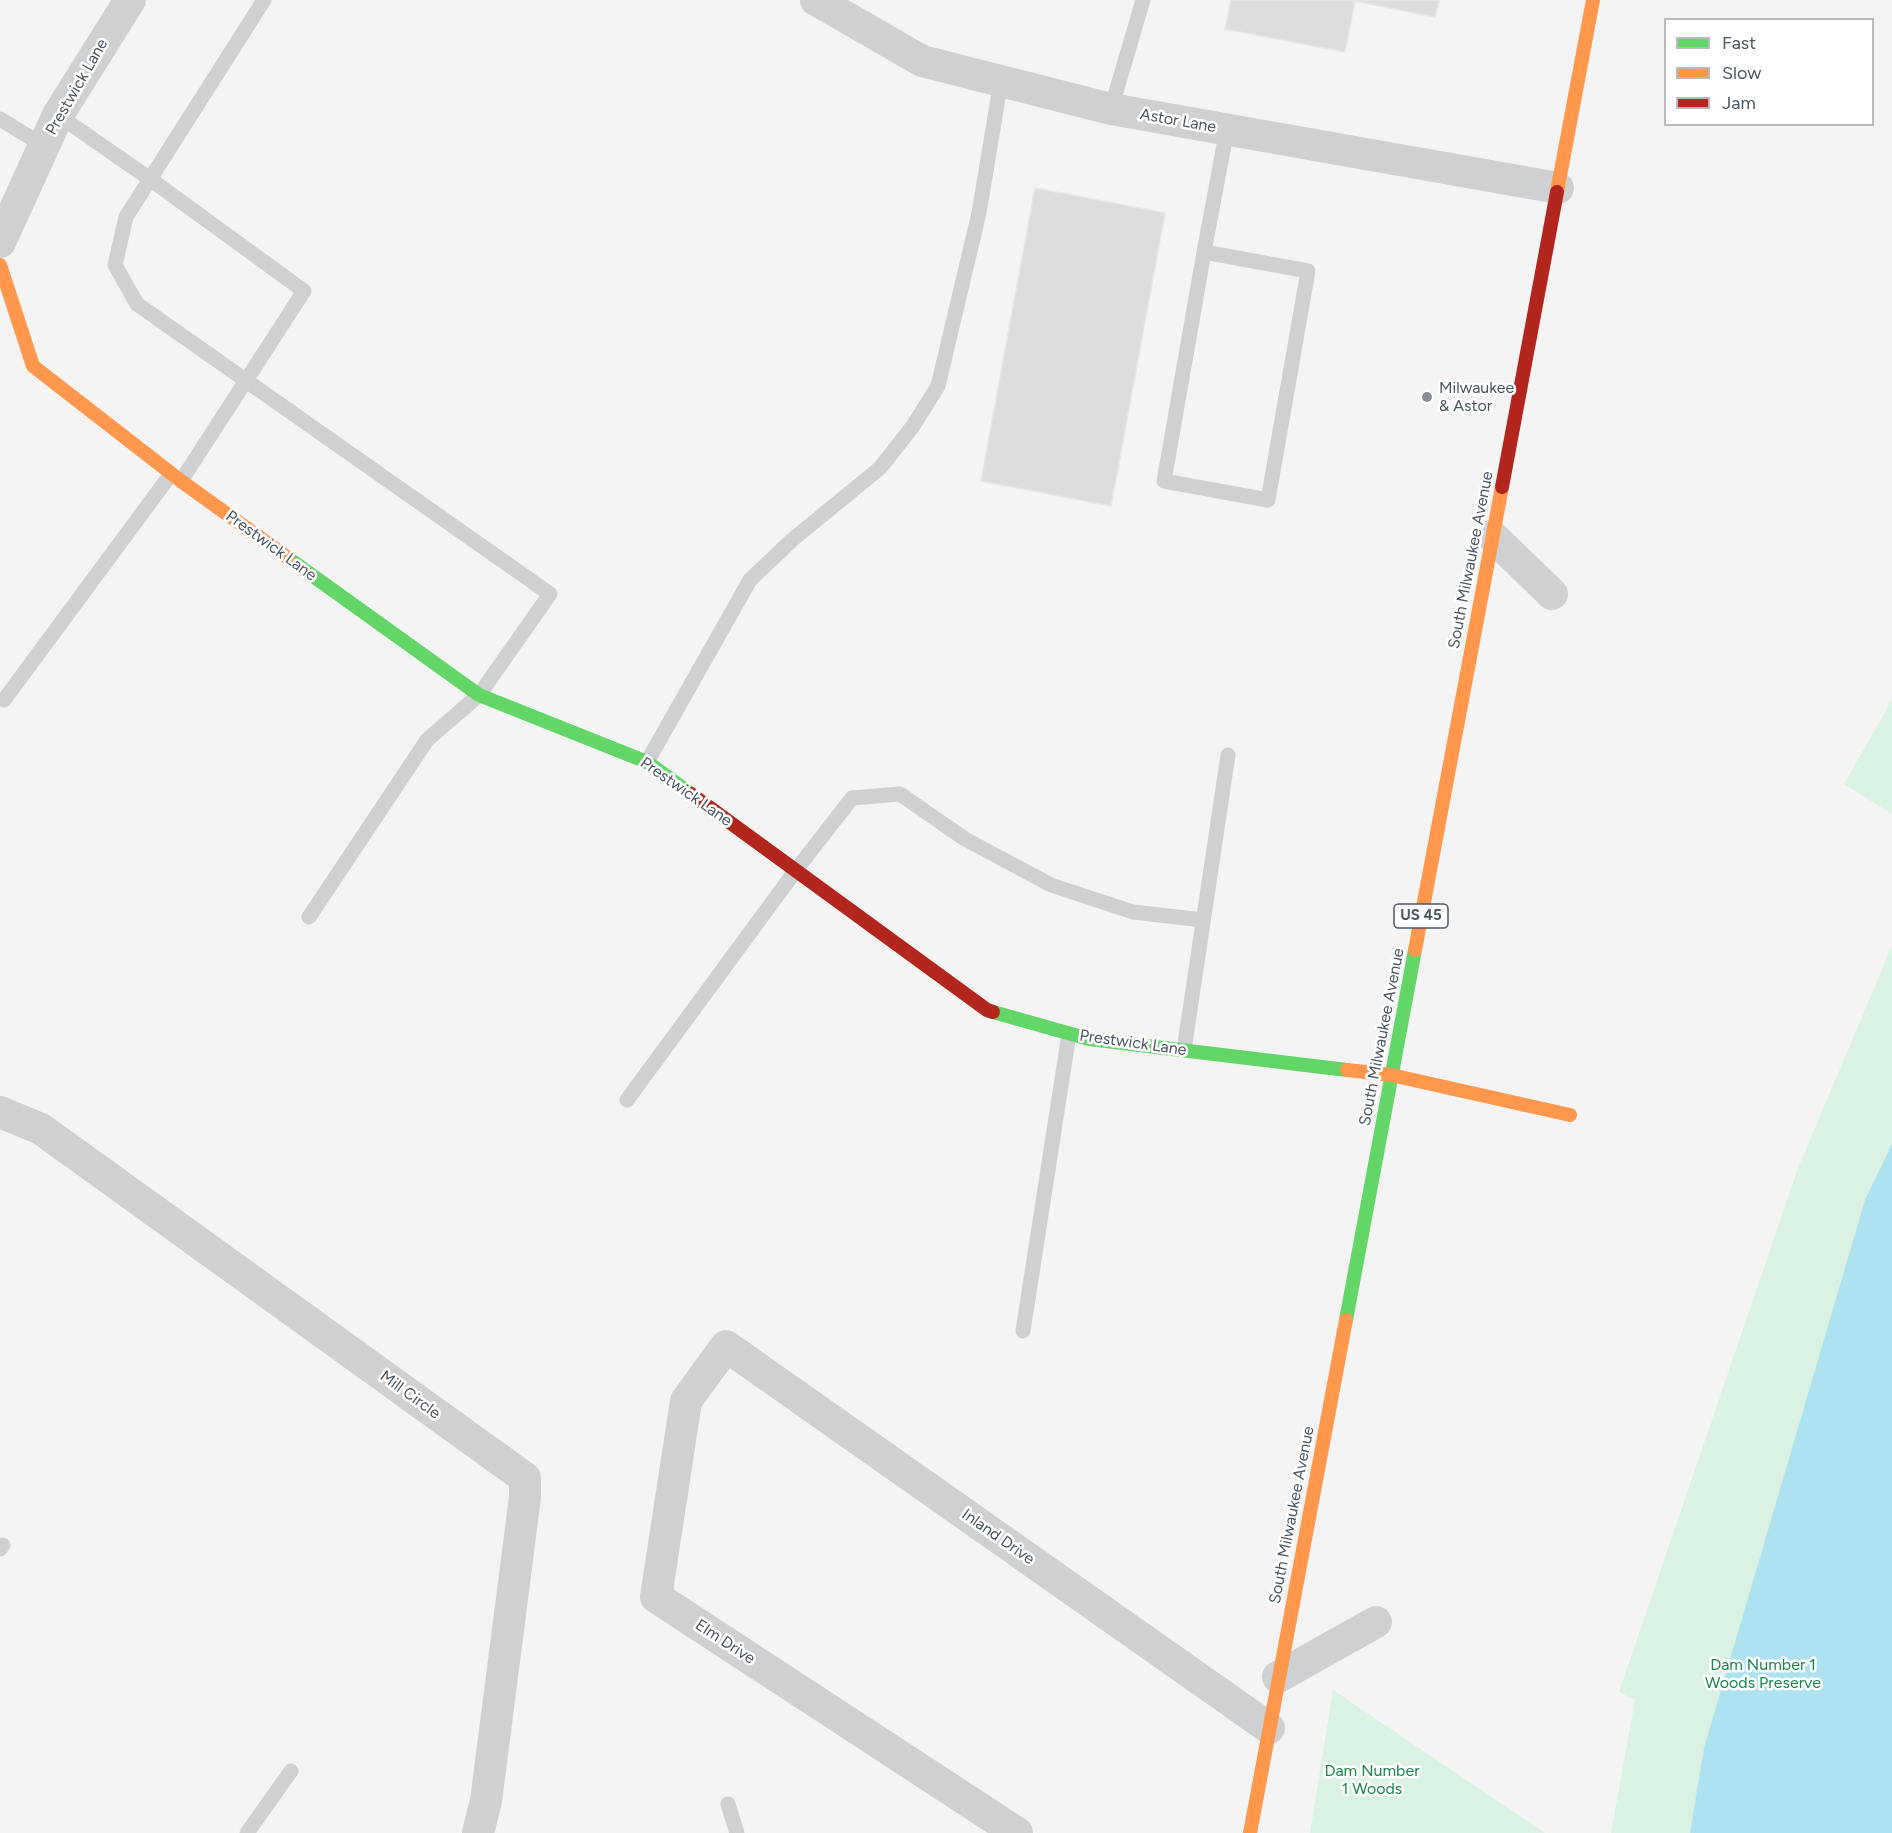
<!DOCTYPE html>
<style>
body{margin:0}
#map{position:relative;width:1892px;height:1833px;overflow:hidden;background:#f4f4f4;font-family:Figtree,sans-serif}
canvas{display:block}
.legend{position:absolute;left:1664px;top:18px;width:210px;height:108px;box-sizing:border-box;background:#fff;border:2px solid #b7bbc0;margin:0;padding:8px 10px;list-style:none;font-size:18px;color:#4a5661}
.legend li{display:flex;align-items:center;gap:12px;height:30px}
.legend b{width:30px;border:2px solid #b7bbc0}
</style>
<div id="map">
<canvas width="1892" height="1833"></canvas>
<ul class="legend">
<li><b style="height:8px;background:#63d668"></b>Fast</li>
<li><b style="height:8px;background:#ff974d"></b>Slow</li>
<li><b style="height:8px;background:#b3261e"></b>Jam</li>
</ul>
</div>
<script>
const c = document.querySelector('canvas').getContext('2d');
c.lineJoin = 'round';
function paint(path, color) { c.fillStyle = color; c.fill(path, 'evenodd'); }
const toPath = rows => new Path2D(rows.map(r => 'M' + r).join(''));
function trace(path, color, width, dash) { c.strokeStyle = color; c.lineWidth = width; c.lineCap = dash ? 'butt' : 'round'; c.setLineDash(dash || []); c.stroke(path); }
function write(font, color, halo, rows, align = 'center') {
  c.font = font + ' Figtree,sans-serif'; c.lineWidth = 5; c.setLineDash([]); c.textBaseline = 'middle'; c.strokeStyle = halo; c.fillStyle = color; for (const [text, x, y, turn = 0] of rows) {
    c.save(); c.translate(x, y); c.rotate((+turn || 0) * Math.PI / 180); c.textAlign = isNaN(turn) ? turn : align; if (halo) c.strokeText(text, 0, 0); c.fillText(text, 0, 0); c.restore();
  }
}
const green = toPath([
 [1892,700,1892,814,1844,784],
 [1892,946,1892,1833,1611,1833,1635,1700,1619,1692,1798,1168],
 [1333,1690,1545,1833,1310,1833]
]);
const water = toPath([
 [1892,1144,1892,1833,1690,1833,1704,1748,1865,1200]
]);
const building = toPath([
 [1231,0,1439,0,1435,17,1355,1,1345,52,1225,29,1231,0],
 [1035,188,1165,213,1111,506,981,481,1035,188]
]);
const lane = toPath([
 [264,0,126,217,115,265,137,304,550,594,479,695,427,740,309,917],
 [1111,109,1143,0],
 [58,115,150,179,304,291,181,481],
 [0,119,44,146],
 [1204,252,1308,271,1268,500,1164,481,1204,252,1227,129],
 [4,700,171,474],
 [647,762,750,580,792,540,880,468,913,426,938,386,979,213,1001,81],
 [1184,1050,1228,755],
 [627,1100,796,870,852,798,900,794,965,839,1051,885,1133,912,1203,920],
 [1023,1331,1069,1034],
 [0,1549,3,1545],
 [728,1804,737,1833],
 [247,1833,291,1771]
]);
const street = toPath([
 [816,0,922,61,1111,109,1558,188],
 [0,242,58,115,130,0],
 [1492,536,1552,594],
 [0,1112,41,1129,525,1478,525,1497,486,1801,478,1833],
 [1278,1677,1376,1622],
 [1017,1833,656,1597,686,1401,726,1346,1269,1728]
]);
const fast = toPath([
 [288,558,479,695,647,762,691,794],
 [993,1012,1089,1039,1347,1070],
 [1346,1320,1415,950]
]);
const slow = toPath([
 [1557,192,1593,0],
 [0,265,33,366,181,481,288,558],
 [1415,950,1502,487],
 [1347,1070,1391,1075,1570,1115],
 [1250,1833,1346,1320]
]);
const jam = toPath([
 [1502,487,1557,192],
 [691,794,987,1010,993,1012]
]);
const markers = [
 [1427,397,6,"#868d94"]
];
const shields = [
 [1421,916,54]
];
const shieldNames = [
 ["US 45",1421,916]
];
const streetNames = [
 ["Prestwick Lane",77,87,-60],
 ["Astor Lane",1178,121,10],
 ["Prestwick Lane",271,546,36],
 ["South Milwaukee Avenue",1471,560,-79],
 ["Prestwick Lane",686,792,35],
 ["South Milwaukee Avenue",1382,1037,-79],
 ["Prestwick Lane",1133,1043,8],
 ["Mill Circle",410,1395,36],
 ["South Milwaukee Avenue",1292,1515,-79],
 ["Inland Drive",998,1537,35],
 ["Elm Drive",725,1642,33]
];
const poiNames = [
 ["Milwaukee",1439,388],
 ["& Astor",1439,406]
];
const parkNames = [
 ["Dam Number 1",1763,1665],
 ["Woods Preserve",1763,1683],
 ["Dam Number",1372,1771],
 ["1 Woods",1372,1789]
];
paint(green, '#d9f2e3');
paint(water, '#aee2f0');
paint(building, '#ddddde');
trace(building, '#e5e6e7', 1.5);
trace(lane, '#ced0d2', 15);
trace(street, '#ced0d2', 32);
trace(fast, '#63d668', 14);
trace(slow, '#ff974d', 14);
trace(jam, '#b3261e', 14);
for (const [x, y, r, color] of markers) { const dot = new Path2D(); dot.arc(x, y, r, 0, 2 * Math.PI); c.fillStyle = color; c.fill(dot); trace(dot, '#fff', 2); }
for (const [x, y, w] of shields) { const box = new Path2D(); box.roundRect(x - w / 2, y - 12, w, 24, 4.5); c.fillStyle = '#fff'; c.fill(box); trace(box, '#4a5661', 1.5); }
write('bold 15px', '#4a5661', null, shieldNames);
write('16px', '#4a5661', '#fff', streetNames);
write('16px', '#4a5661', '#fff', poiNames, 'left');
write('16px', '#17864f', '#fff', parkNames);
</script>
